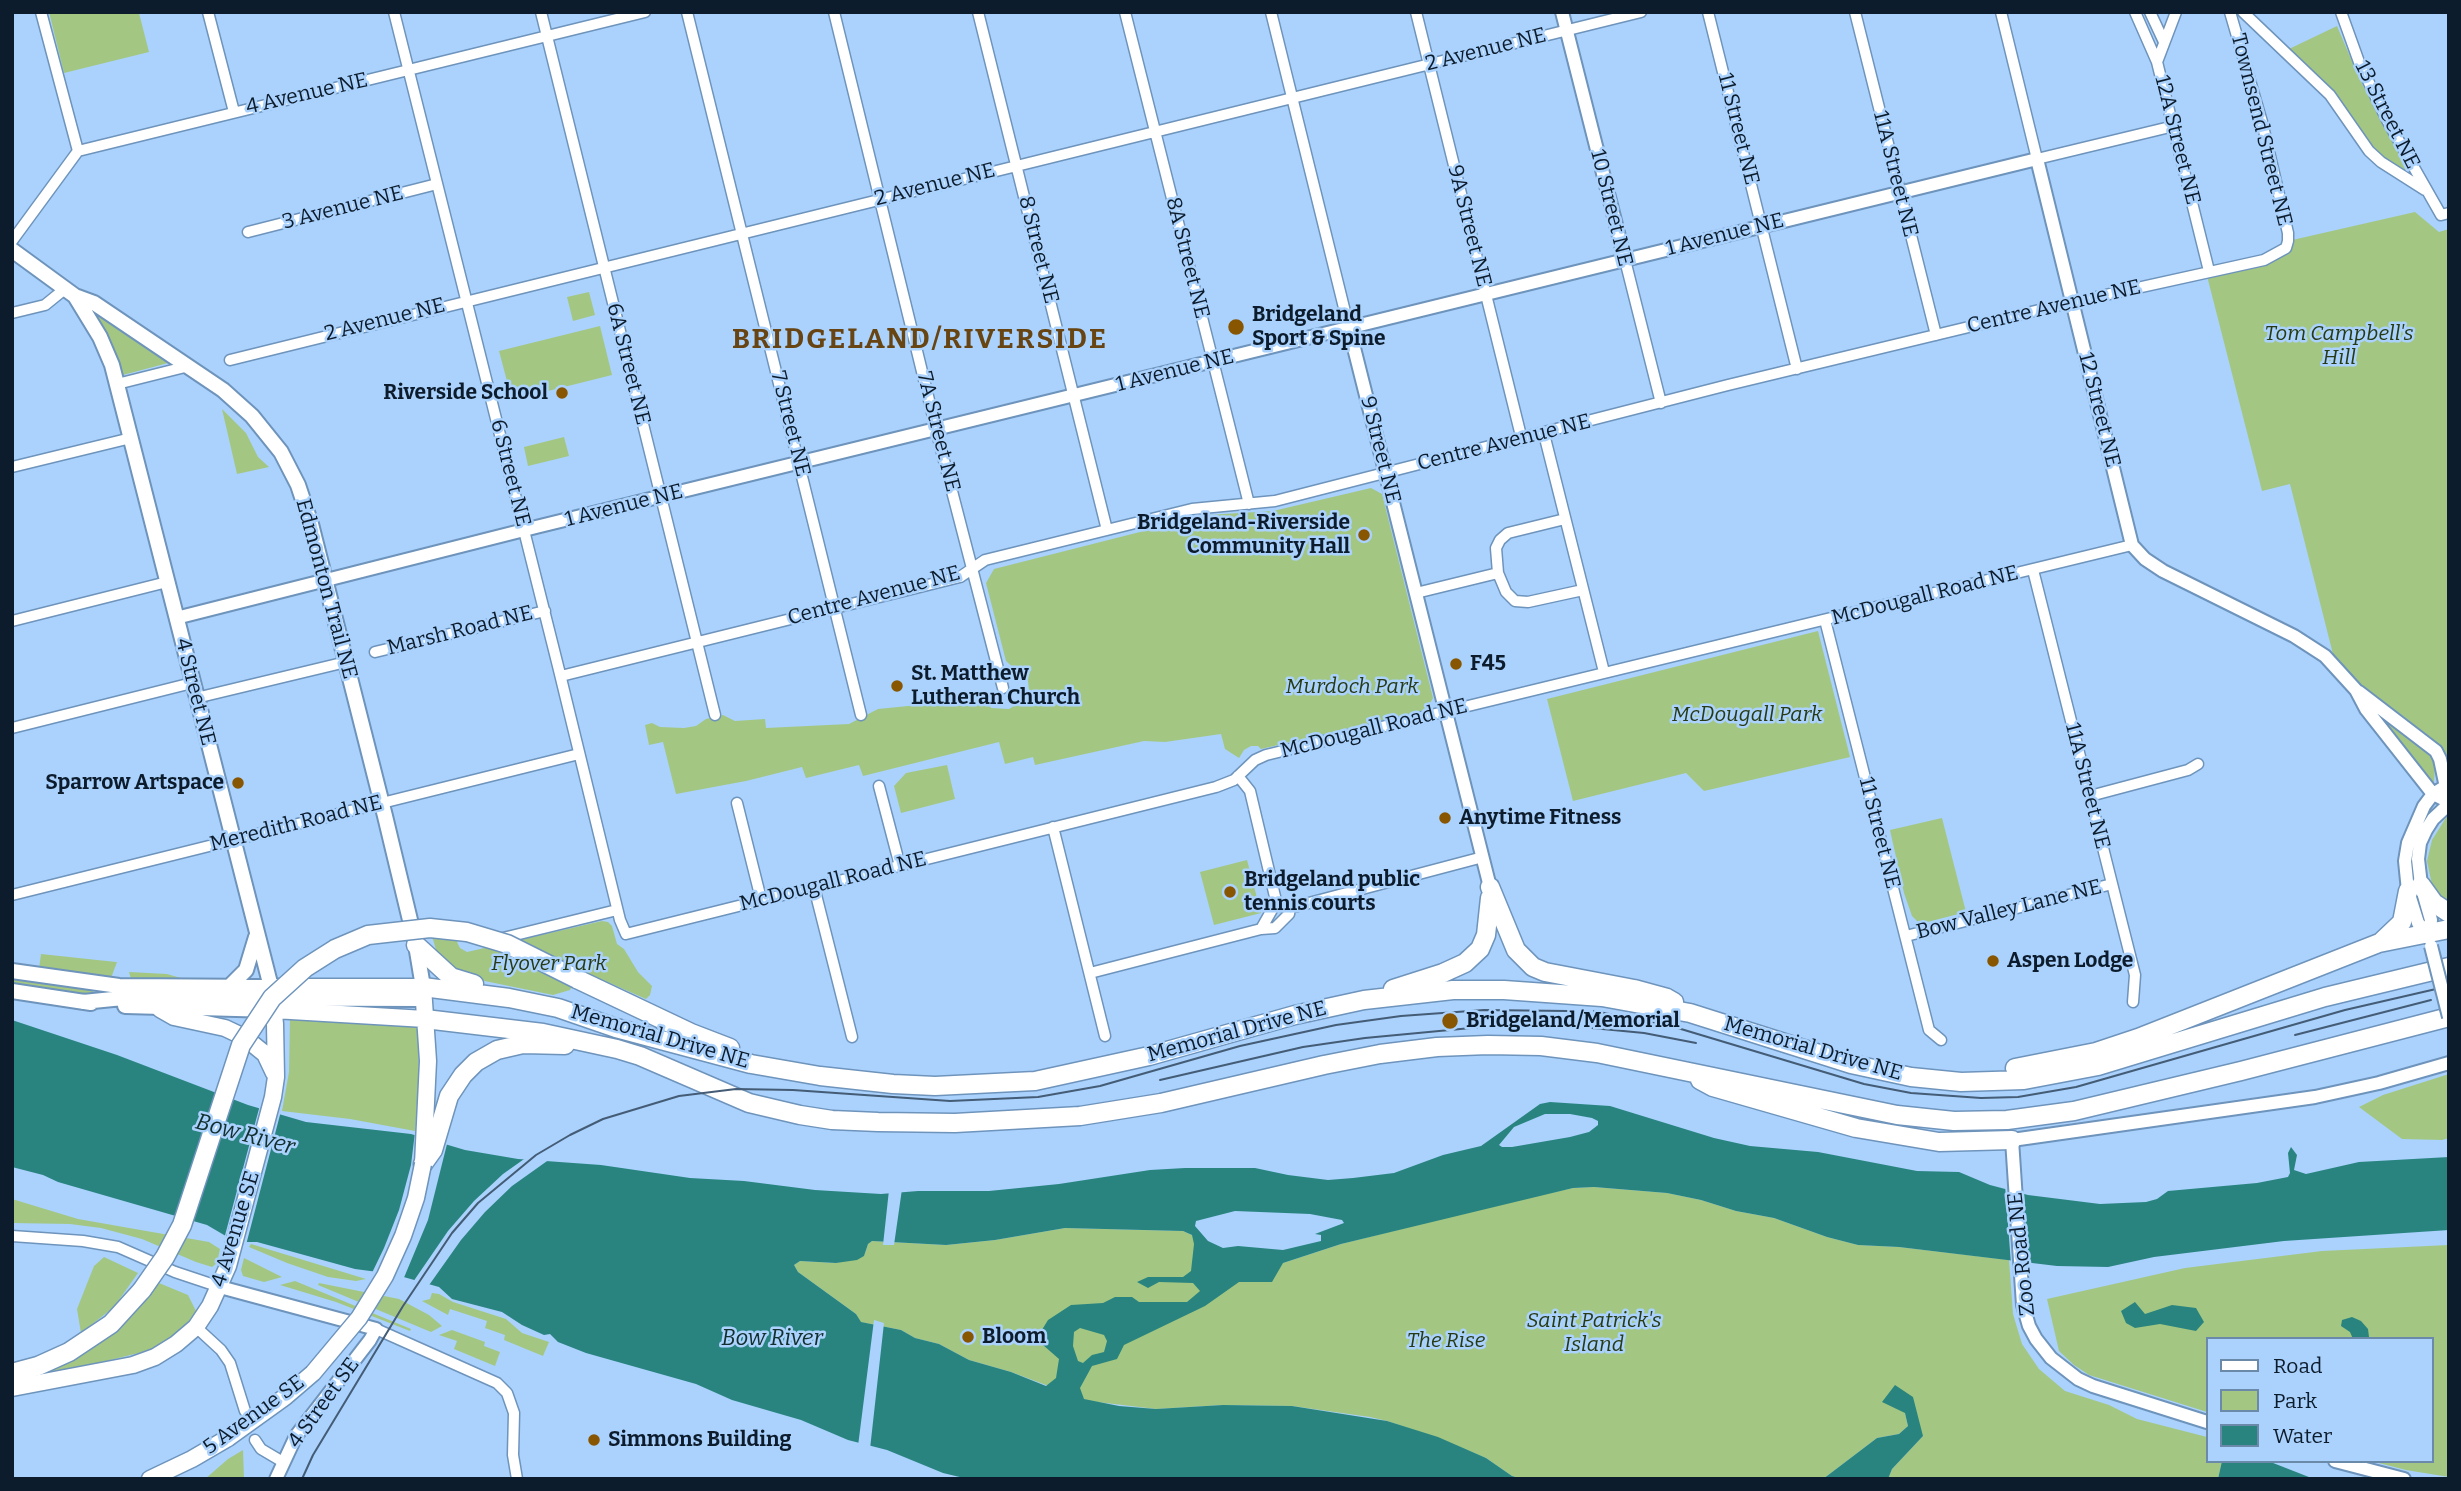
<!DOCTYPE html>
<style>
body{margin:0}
#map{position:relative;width:2461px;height:1491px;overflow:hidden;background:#aad2fd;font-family:Bitter,serif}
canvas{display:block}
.frame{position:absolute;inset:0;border:14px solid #0d1c2c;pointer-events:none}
.legend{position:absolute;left:2206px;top:1337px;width:228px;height:126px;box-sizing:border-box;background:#aad2fd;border:2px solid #6b89a9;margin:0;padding:9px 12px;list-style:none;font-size:21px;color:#0d1c2c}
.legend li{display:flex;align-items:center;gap:14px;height:35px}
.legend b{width:35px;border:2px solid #6b89a9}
</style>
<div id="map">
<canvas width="2461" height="1491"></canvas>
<div class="frame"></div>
<ul class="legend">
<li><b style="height:9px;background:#fff"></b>Road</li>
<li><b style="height:19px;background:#a3c782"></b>Park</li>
<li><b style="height:19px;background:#298480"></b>Water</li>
</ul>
</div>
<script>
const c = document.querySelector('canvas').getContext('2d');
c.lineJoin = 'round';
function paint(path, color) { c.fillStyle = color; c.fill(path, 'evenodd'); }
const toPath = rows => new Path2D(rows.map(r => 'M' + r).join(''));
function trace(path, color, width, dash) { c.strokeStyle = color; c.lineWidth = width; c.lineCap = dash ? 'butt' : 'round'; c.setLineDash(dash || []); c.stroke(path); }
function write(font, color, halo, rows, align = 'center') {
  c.font = font + ' Bitter,serif'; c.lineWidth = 5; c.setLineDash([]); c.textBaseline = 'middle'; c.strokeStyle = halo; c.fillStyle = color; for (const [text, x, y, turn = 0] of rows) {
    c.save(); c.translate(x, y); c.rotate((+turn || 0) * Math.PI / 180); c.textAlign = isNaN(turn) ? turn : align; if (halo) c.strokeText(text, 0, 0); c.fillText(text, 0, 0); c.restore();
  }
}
const green = toPath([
 [49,12,139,13,149,52,64,73],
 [2337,26,2360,80,2407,169,2405,171,2401,171,2375,149,2335,95,2289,49],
 [2415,212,2439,232,2449,229,2449,760,2438,744,2399,713,2356,690,2336,666,2290,484,2262,491,2206,272,2264,260,2288,241],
 [589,292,595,315,573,321,567,297],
 [95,312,167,360,168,363,123,375,109,340,94,313],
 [600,326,612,375,512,400,499,351],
 [222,409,246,433,258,457,269,467,237,474],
 [564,437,569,456,528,466,524,447],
 [1371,488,1382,494,1433,698,1428,707,1421,711,1261,749,1258,746,1251,746,1244,750,1239,758,1225,749,1221,734,1165,742,1144,741,1035,765,1033,757,1005,764,999,742,863,776,859,765,806,778,802,767,746,781,676,794,663,742,649,745,645,725,652,723,660,727,684,728,696,726,706,719,723,715,735,721,765,719,766,728,849,724,878,709,989,698,991,708,1009,709,1025,699,1029,691,1028,681,1006,661,986,583,994,569,1207,515,1273,511],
 [1818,631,1850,757,1704,791,1686,773,1573,801,1547,699],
 [2383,718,2425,749,2431,756,2435,765,2434,782,2432,783,2381,720],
 [947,765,955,799,901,813,894,786,906,773],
 [2449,813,2449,904,2445,905,2432,885,2427,861,2432,840],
 [1942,818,1966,912,1920,924,1912,916,1904,893,1890,830],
 [1247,860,1261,913,1214,925,1200,872],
 [427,920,459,922,457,942,460,948,467,952,602,921,608,922,612,926,617,944,624,949,638,972,652,986,650,995,646,999,580,970,570,990,553,995,475,979,454,971,438,956],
 [41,954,116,962,117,962,111,978,39,969],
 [129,972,167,974,184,979,223,979,216,981,131,979],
 [12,978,93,990,93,994,66,994,12,985],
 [290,1018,417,1025,419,1073,415,1131,350,1119,282,1111,289,1072],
 [2449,1074,2449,1138,2442,1140,2402,1139,2359,1107,2383,1095],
 [1594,1187,1667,1193,1701,1200,1736,1211,1774,1218,1827,1237,1858,1245,1899,1247,2009,1260,2013,1314,2022,1344,2039,1369,2065,1391,2109,1405,2137,1419,2207,1437,2207,1461,2222,1461,2218,1479,1888,1479,1892,1469,1923,1436,1905,1413,1908,1426,1899,1434,1877,1438,1823,1479,1522,1479,1512,1476,1486,1458,1438,1438,1387,1421,1370,1417,1292,1406,1223,1405,1156,1409,1089,1401,1011,1372,969,1360,939,1344,915,1338,901,1330,860,1322,856,1314,798,1272,794,1265,800,1261,836,1263,864,1256,868,1244,872,1241,946,1245,995,1240,1065,1228,1183,1231,1242,1258,1283,1263,1341,1244,1514,1201,1573,1188],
 [12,1199,78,1219,209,1242,220,1249,217,1263,212,1267,196,1262,142,1239,101,1228,70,1224,12,1223],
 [251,1244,366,1279,356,1281,328,1277,287,1263,249,1247],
 [2449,1245,2449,1477,2406,1470,2371,1461,2431,1461,2431,1339,2207,1339,2207,1412,2089,1375,2074,1365,2059,1351,2047,1299,2185,1268,2322,1251],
 [104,1257,138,1273,114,1307,81,1333,77,1309,94,1266],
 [244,1258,282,1277,264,1282,243,1276,241,1270],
 [295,1281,411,1329,410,1331,336,1302,280,1285],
 [159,1283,188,1295,196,1311,182,1331,159,1348,41,1377,40,1373,79,1357,117,1330,138,1306,140,1307],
 [319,1283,399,1299,429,1315,442,1326,431,1332,318,1285],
 [432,1293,439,1294,453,1302,506,1319,522,1333,549,1342,543,1356,504,1340,505,1335,485,1328,487,1321,450,1309,448,1315,422,1301,430,1299],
 [452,1330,485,1342,484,1346,500,1352,495,1366,454,1349,457,1341,439,1335],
 [243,1450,244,1479,205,1479,228,1459]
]);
const water = toPath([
 [12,1020,117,1055,248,1105,306,1122,411,1134,465,1150,518,1159,601,1165,690,1178,744,1181,815,1190,881,1194,918,1191,989,1191,1059,1184,1150,1170,1185,1168,1255,1168,1288,1175,1328,1180,1353,1178,1394,1173,1443,1155,1481,1146,1540,1104,1550,1102,1610,1106,1714,1138,1750,1146,1818,1152,1917,1171,1959,1172,1990,1185,2028,1195,2100,1204,2146,1202,2157,1199,2168,1191,2257,1183,2288,1177,2290,1173,2288,1153,2291,1147,2297,1155,2294,1170,2306,1174,2359,1162,2449,1157,2449,1230,2284,1241,2154,1257,2108,1267,2057,1266,1899,1247,1858,1245,1827,1237,1774,1218,1736,1211,1701,1200,1667,1193,1594,1187,1573,1188,1341,1244,1283,1263,1272,1282,1239,1282,1205,1306,1124,1345,1117,1359,1092,1366,1080,1388,1084,1399,1119,1406,1156,1409,1223,1405,1292,1406,1387,1421,1438,1437,1486,1458,1512,1476,1522,1479,968,1479,943,1473,887,1450,848,1440,801,1420,732,1400,696,1384,586,1353,558,1342,550,1334,544,1335,522,1325,502,1312,452,1299,439,1287,393,1274,355,1269,257,1242,236,1242,207,1225,58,1182,43,1175,12,1167],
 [1545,1114,1570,1114,1592,1118,1598,1121,1598,1125,1589,1132,1570,1137,1512,1147,1502,1147,1499,1145,1514,1127],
 [1235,1211,1310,1214,1342,1220,1344,1223,1315,1234,1321,1235,1321,1241,1283,1250,1238,1246,1223,1248,1208,1241,1195,1226,1196,1221],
 [1065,1228,1183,1231,1192,1235,1194,1244,1191,1271,1183,1277,1148,1277,1137,1282,1148,1288,1159,1282,1193,1283,1200,1291,1187,1302,1139,1302,1132,1297,1115,1297,1103,1303,1071,1305,1048,1320,1040,1333,1043,1345,1059,1359,1056,1378,1046,1386,1011,1372,969,1360,939,1344,915,1338,901,1330,861,1322,856,1314,798,1272,794,1265,800,1261,836,1263,857,1260,864,1256,868,1244,872,1241,946,1245,995,1240],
 [1080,1328,1104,1335,1107,1341,1104,1352,1092,1355,1083,1363,1078,1361,1073,1346,1074,1332],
 [2135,1302,2145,1314,2172,1305,2196,1308,2204,1322,2196,1331,2160,1324,2135,1328,2126,1323,2121,1311],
 [2352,1317,2361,1321,2368,1329,2369,1337,2353,1339,2350,1332,2341,1326,2342,1320],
 [1895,1385,1913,1397,1923,1436,1892,1469,1888,1479,1823,1479,1877,1438,1899,1434,1908,1426,1905,1413,1882,1402],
 [2222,1461,2268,1461,2314,1479,2218,1479]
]);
const pier = toPath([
 [260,1105,281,1111,246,1245,235,1245,224,1239],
 [415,1132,448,1140,428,1220,403,1280,371,1275,384,1248,399,1210,411,1165],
 [527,1157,550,1159,512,1186,485,1212,461,1240,427,1288,413,1282,448,1231,474,1201,503,1174],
 [2005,1185,2023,1190,2029,1266,2011,1264],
 [902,1189,894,1245,883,1245,889,1190],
 [874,1320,884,1323,870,1449,858,1446]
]);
const minor = toPath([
 [41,12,78,151],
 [208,12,234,112],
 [394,12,558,666,620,920,626,934,1216,787,1234,780,1255,760,1266,755,2132,545],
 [541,12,715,715],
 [687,12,861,715],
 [834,12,939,441,1003,688],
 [978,12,1107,530],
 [1125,12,1249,504],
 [1271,12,1349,328],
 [1416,12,1522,440],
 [1708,12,1797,369],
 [1855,12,1936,335],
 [2001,12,2037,159,2174,126],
 [2135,12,2157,62,2209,271],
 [2150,12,2164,42],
 [2243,12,2330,95,2369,151,2381,162,2425,190],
 [2341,12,2359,62,2387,120,2441,215,2449,213],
 [2157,62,2176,12],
 [248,232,437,184],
 [12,241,78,151,645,12],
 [1625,260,1661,403],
 [12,313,45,305,66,288],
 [230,360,1641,12],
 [117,384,189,366],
 [1544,434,1604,672],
 [12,467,131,438],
 [1565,519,1508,533,1500,540,1496,548,1498,573,1506,592,1515,601,1528,602,1583,590],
 [2033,570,2135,975,2133,1002],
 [1416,593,1498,573],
 [1825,620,1929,1030,1941,1040],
 [12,621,167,582],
 [375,652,545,611],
 [561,676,960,577,985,560,1192,509,1275,501,1728,385,2060,305,2264,260,2286,248,2288,241,2288,233,2262,122,2230,12],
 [196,698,346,662],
 [12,728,192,683],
 [1238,776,1250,791,1277,905],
 [879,786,900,866],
 [2090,796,2188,770,2198,764],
 [737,803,761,899],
 [1053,827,1105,1036],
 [814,887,852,1037],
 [12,895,579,754],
 [1261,929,1273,908,1277,905,1290,908,1483,857],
 [1906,936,2112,884],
 [499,939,617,910],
 [1090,973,1261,929,1275,928,1289,914,1290,908],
 [12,1236,83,1241,118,1247,175,1272,220,1287],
 [196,1327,221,1350,230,1363,245,1411],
 [376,1329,497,1383,507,1393,514,1413,513,1455,517,1479],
 [255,1440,261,1449,283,1462]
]);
const tertiary = toPath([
 [1562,12,1625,260],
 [1349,328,1490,887],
 [176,618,536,527,2037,159,2132,545,2145,559,2163,571,2294,636,2325,656,2356,690,2366,709,2433,794,2449,802],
 [2359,692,2436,751,2440,759,2447,792],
 [2427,933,2418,923,2408,891,2405,861,2408,843,2424,806,2433,794,2449,784],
 [2429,938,2431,920,2421,885,2418,859,2420,843,2426,830,2433,819,2449,804],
 [220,1287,376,1329,370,1340,296,1436,276,1479],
 [2207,1422,2093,1386,2078,1379,2051,1358,2036,1339,2029,1326,2023,1305,2012,1140,2315,1097,2379,1083,2449,1063],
 [2335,1461,2404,1479]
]);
const secondary = toPath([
 [12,250,75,296,94,303,223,390,252,416,281,452,298,485,311,524,385,816,416,945,423,987],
 [12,971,119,986,271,987,112,365,100,337,75,296],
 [229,987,246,970,256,937],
 [12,991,91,1003],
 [83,1002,123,998,424,999],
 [125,1006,273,1010]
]);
const primary = toPath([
 [160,1009,174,1017,225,1028,244,1037,265,1054,274,1073],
 [274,1010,425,1019],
 [12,1388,133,1365,155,1357,176,1344,196,1327,210,1306,228,1266,273,1097,276,1077,275,1024,271,987,423,987,428,1061,423,1164],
 [150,1479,192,1459,228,1438]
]);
const trunk = toPath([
 [2421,885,2434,903,2449,913],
 [1490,887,1516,950,1533,967,1545,972,1634,989,1667,998,1674,1002],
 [2382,941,2402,922,2408,891],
 [416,945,451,977,474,984],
 [577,979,691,1033,730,1048],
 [423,987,509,998,558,1008,616,1028,751,1064,820,1076,893,1084,935,1086,1035,1081,1149,1056,1295,1015,1364,1000,1453,990,1504,990,1602,997,1690,1013,1851,1064,1911,1077,1961,1082,2024,1080,2098,1066,2325,997,2449,967],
 [1393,989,1443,973,1465,963,1480,949,1486,935,1490,898],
 [425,1019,543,1033,617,1049,640,1056,749,1103,800,1115,832,1120,878,1122,955,1123,1080,1116,1161,1103,1324,1065,1380,1054,1437,1047,1488,1045,1541,1046,1597,1053,1897,1115,1954,1121,2007,1120,2074,1111,2241,1071,2449,1017],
 [2015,1068,2096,1052,2138,1038,2379,943,2449,929],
 [1700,1080,1713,1087,1856,1128,1939,1142,2012,1140],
 [423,1164,433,1150,449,1096,463,1075,476,1062,497,1050,523,1044,565,1045],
 [12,1373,38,1366,69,1352,111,1324,142,1290]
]);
const tram = toPath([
 [1594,1011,1671,1026,1864,1084,1911,1093,1981,1098,2018,1097,2076,1087,2345,1010,2449,986],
 [1592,1028,1644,1033,1696,1043],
 [2295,1035,2431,1000],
 [1160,1080,1303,1047,1365,1038,1471,1028,1565,1027],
 [302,1479,313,1455,403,1306,452,1233,478,1203,536,1155,570,1135,603,1119,679,1096,736,1089,793,1090,950,1101,1038,1097,1100,1086,1240,1046,1336,1025,1401,1016,1484,1010,1567,1011]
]);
const tertiaryBridge = toPath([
 [2431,946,2449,1017]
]);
const primaryBridge = toPath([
 [228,1438,285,1397,313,1373,359,1318,385,1276,403,1236,416,1198,423,1164]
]);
const trunkBridge = toPath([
 [142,1290,165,1257,182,1225,241,1045,272,998,305,968,335,949,368,935,430,928,467,932,507,944,577,979]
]);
const markers = [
 [1236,327,9,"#850"],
 [562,393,7,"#850"],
 [1364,535,7,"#850"],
 [1456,664,7,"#850"],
 [897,686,7,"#850"],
 [238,783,7,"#850"],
 [1445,818,7,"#850"],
 [1230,892,7,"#850"],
 [1993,961,7,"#850"],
 [1450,1021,9,"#850"],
 [968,1337,7,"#850"],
 [594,1440,7,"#850"]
];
const streetNames = [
 ["2 Avenue NE",1486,50,-14],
 ["4 Avenue NE",307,94,-13],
 ["13 Street NE",2387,115,63],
 ["11 Street NE",1738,129,76],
 ["Townsend Street NE",2261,130,76],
 ["12A Street NE",2177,140,76],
 ["11A Street NE",1895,174,76],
 ["2 Avenue NE",935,185,-14],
 ["3 Avenue NE",343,208,-14],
 ["10 Street NE",1611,208,76],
 ["9A Street NE",1469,226,76],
 ["1 Avenue NE",1725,235,-14],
 ["8 Street NE",1038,250,76],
 ["8A Street NE",1187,258,76],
 ["Centre Avenue NE",2054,307,-13],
 ["2 Avenue NE",385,320,-14],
 ["6A Street NE",628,364,76],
 ["1 Avenue NE",1175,371,-14],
 ["12 Street NE",2099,410,76],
 ["7 Street NE",790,424,76],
 ["7A Street NE",938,432,76],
 ["Centre Avenue NE",1504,443,-14],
 ["9 Street NE",1380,450,76],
 ["6 Street NE",510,473,76],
 ["1 Avenue NE",624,506,-14],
 ["Edmonton Trail NE",326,589,75],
 ["Centre Avenue NE",874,596,-15],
 ["McDougall Road NE",1925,596,-14],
 ["Marsh Road NE",460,631,-14],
 ["4 Street NE",195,692,76],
 ["McDougall Road NE",1374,729,-14],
 ["11A Street NE",2087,786,76],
 ["Meredith Road NE",296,824,-14],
 ["11 Street NE",1879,833,76],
 ["McDougall Road NE",833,882,-14],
 ["Bow Valley Lane NE",2009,910,-14],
 ["Memorial Drive NE",1237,1032,-15],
 ["Memorial Drive NE",660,1037,16],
 ["Memorial Drive NE",1813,1049,16],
 ["4 Avenue SE",236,1229,-73],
 ["Zoo Road NE",2022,1254,-96],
 ["4 Street SE",324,1403,-54],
 ["5 Avenue SE",254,1415,-36]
];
const poiNames = [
 ["Bridgeland",1252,315],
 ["Sport & Spine",1252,339],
 ["Riverside School",548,393,"right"],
 ["Bridgeland-Riverside",1350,523,"right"],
 ["Community Hall",1350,547,"right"],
 ["F45",1470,664],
 ["St. Matthew",911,674],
 ["Lutheran Church",911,698],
 ["Sparrow Artspace",224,783,"right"],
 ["Anytime Fitness",1459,818],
 ["Bridgeland public",1244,880],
 ["tennis courts",1244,904],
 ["Aspen Lodge",2007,961],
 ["Bridgeland/Memorial",1466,1021],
 ["Bloom",982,1337],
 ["Simmons Building",608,1440]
];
const parkNames = [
 ["Tom Campbell's",2339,334],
 ["Hill",2339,358],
 ["Murdoch Park",1352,687],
 ["McDougall Park",1747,715],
 ["Flyover Park",549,964],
 ["Saint Patrick's",1594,1321],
 ["Island",1594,1345],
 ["The Rise",1446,1341]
];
const waterNames = [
 ["Bow River",245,1135,15],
 ["Bow River",772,1339]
];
const districtNames = [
 ["BRIDGELAND/RIVERSIDE",920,340]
];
paint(green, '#a3c782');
paint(water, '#298480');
paint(pier, '#aad2fd');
trace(minor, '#6e94bc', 13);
trace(tertiary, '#6e94bc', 16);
trace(secondary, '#6e94bc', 18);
trace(primary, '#6e94bc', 19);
trace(trunk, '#6e94bc', 21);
trace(minor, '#fff', 10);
trace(tertiary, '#fff', 12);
trace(secondary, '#fff', 14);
trace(primary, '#fff', 16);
trace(trunk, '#fff', 18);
trace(tram, '#445c75', 2);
trace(tertiaryBridge, '#6e94bc', 16, []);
trace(primaryBridge, '#6e94bc', 19, []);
trace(trunkBridge, '#6e94bc', 21, []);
trace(tertiaryBridge, '#fff', 12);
trace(primaryBridge, '#fff', 16);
trace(trunkBridge, '#fff', 18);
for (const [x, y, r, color] of markers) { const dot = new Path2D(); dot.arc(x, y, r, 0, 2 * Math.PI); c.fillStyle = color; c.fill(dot); trace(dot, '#aad2fd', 2.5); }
write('21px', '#0d1c2c', '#aad2fd', streetNames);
write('bold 21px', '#0d1c2c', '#aad2fd', poiNames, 'left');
write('italic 21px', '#273a12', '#aad2fd', parkNames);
write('italic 23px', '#132f2d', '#aad2fd', waterNames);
c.letterSpacing = '2px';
write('bold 28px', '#674412', '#aad2fd', districtNames);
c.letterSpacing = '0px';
</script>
